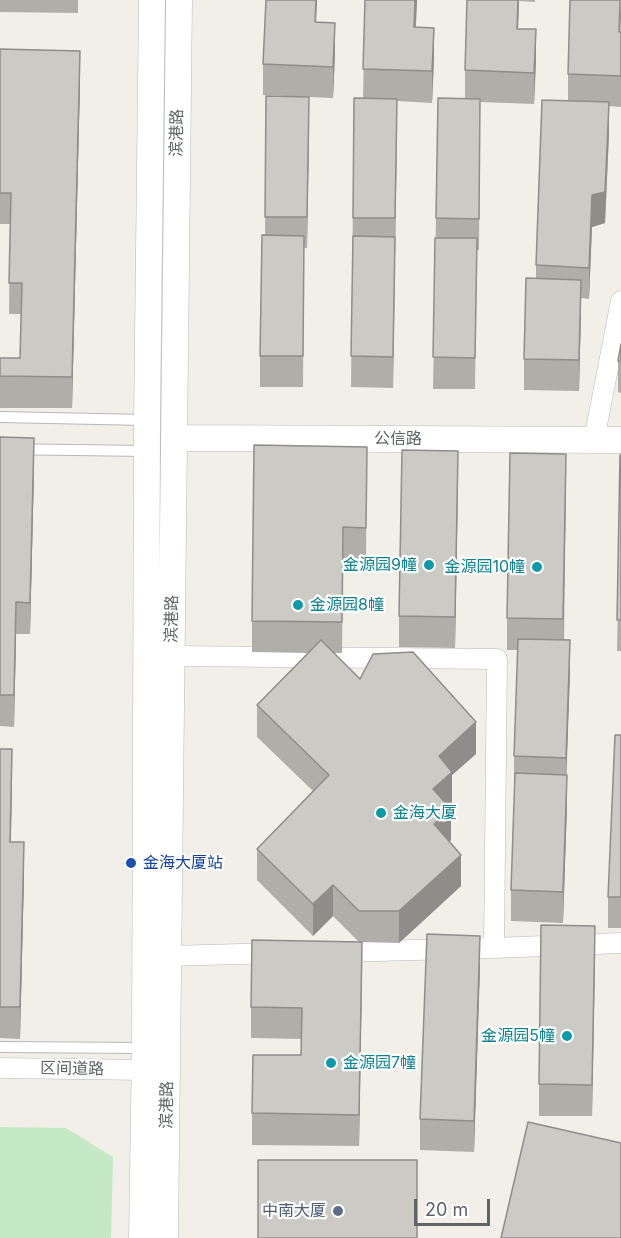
<!DOCTYPE html>
<meta charset="utf-8">
<style>
body{margin:0}
#map{position:relative;width:621px;height:1238px;overflow:hidden;background:#f1efe8;font-family:Inter,sans-serif}
canvas{display:block}
.scale{position:absolute;left:414px;top:1199px;width:76px;height:27px;box-sizing:border-box;border:3px solid #5f6368;border-top:0;padding-left:8px;font-size:18px;line-height:21px;white-space:nowrap;color:#5f6368;-webkit-text-stroke:4px #fff;paint-order:stroke}
</style>
<div id="map">
<canvas width="621" height="1238"></canvas>
<div class="scale">20 m</div>
</div>
<script>
const c = document.querySelector('canvas').getContext('2d');
c.lineJoin = 'round';
function paint(path, color) { c.fillStyle = color; c.fill(path, 'evenodd'); }
const toPath = rows => new Path2D(rows.map(r => 'M' + r).join(''));
function trace(path, color, width, dash) { c.strokeStyle = color; c.lineWidth = width; c.lineCap = dash ? 'butt' : 'round'; c.setLineDash(dash || []); c.stroke(path); }
function write(font, color, halo, rows, align = 'center') {
  c.font = font + ' Inter,"Noto Sans SC",sans-serif'; c.lineWidth = 4.5; c.setLineDash([]); c.textBaseline = 'middle'; c.strokeStyle = halo; c.fillStyle = color; for (const [text, x, y, turn = 0] of rows) {
    c.save(); c.translate(x, y); c.rotate((+turn || 0) * Math.PI / 180); c.textAlign = isNaN(turn) ? turn : align; if (halo) c.strokeText(text, 0, 0); c.fillText(text, 0, 0); c.restore();
  }
}
const green = toPath([
 [0,1127,66,1128,113,1157,111,1238,0,1238]
]);
const service = toPath([
 [0,417,147,420],
 [0,449,147,451],
 [0,1047,145,1048]
]);
const minor = toPath([
 [594,440,621,301],
 [172,656,497,659,494,948,337,952],
 [494,948,621,943],
 [169,956,277,953],
 [0,1068,145,1070]
]);
const tertiary = toPath([
 [174,438,621,440],
 [142,1238,145,1048,147,420,152,0],
 [165,1238,179,0]
]);
const wall = toPath([
 [0,0,78,0,78,13,0,12],
 [365,0,417,0,416,27,434,59,432,103,397,101,393,388,351,387,354,98,363,98],
 [467,0,535,0,535,2,519,1,518,29,536,61,534,104,480,102,479,250,477,250,475,389,433,389,438,98,465,98,465,70],
 [316,22,335,54,333,98,263,95,263,64],
 [621,32,621,107,609,106,609,134,605,223,592,227,589,299,581,298,579,391,524,390,524,359,536,279,536,265,568,101,568,74],
 [0,49,80,82,72,408,0,408,0,358,20,358,21,314,9,314,10,224,0,224],
 [266,96,309,128,307,248,304,248,303,387,260,387,260,356,265,236],
 [621,344,621,393,618,392,618,361],
 [0,437,34,469,30,634,16,634,14,727,0,726],
 [367,447,366,559,343,558,342,653,334,653,360,679,476,754,452,775,452,803,448,806,451,840,449,842,461,886,399,943,359,942,333,916,313,936,257,880,257,849,313,791,257,737,257,705,309,653,252,652,252,621],
 [621,455,621,651,617,651],
 [458,482,455,648,399,647,399,616],
 [566,485,564,640,570,672,566,775,567,806,563,923,511,921,511,890,515,787,514,787,514,756,518,650,507,650,507,618],
 [621,735,621,928,608,928,608,897],
 [0,749,12,780,11,842,24,874,20,1039,0,1038],
 [595,957,592,1116,539,1116,539,1084],
 [480,967,474,1152,420,1150,420,1119],
 [362,973,359,1146,252,1145,252,1113,301,1055,302,1039,251,1038,251,1007]
]);
const shadedWall = toPath([
 [316,0,317,0,315,53],
 [415,0,417,0,414,58,414,27],
 [518,0,519,0,517,60,517,29],
 [620,0,621,15,619,63,619,32],
 [335,23,335,54,333,98,333,67],
 [434,28,434,59,432,103,432,71],
 [536,29,536,61,534,104,534,73],
 [80,51,80,82,72,408,72,377],
 [309,97,309,128,307,248,307,217],
 [397,99,397,130,393,388,393,357],
 [609,102,609,134,605,223,592,227,589,299,589,268,592,195],
 [581,280,581,311,579,391,579,360],
 [34,438,34,469,30,634,30,603],
 [458,451,458,482,455,648,455,617],
 [566,454,566,485,563,650,563,619],
 [16,602,16,634,14,727,14,695],
 [570,640,570,672,566,789,566,758],
 [476,722,476,754,452,775,452,803,433,820,433,789,439,756],
 [12,749,12,780,10,873,10,842],
 [567,775,567,806,563,923,563,892],
 [451,809,451,840,434,856,434,824],
 [24,842,24,874,20,1039,20,1007],
 [461,855,461,886,399,943,399,911],
 [333,885,333,916,313,936,313,904],
 [595,926,595,957,592,1116,592,1085],
 [480,936,480,967,474,1152,474,1121],
 [362,942,362,973,359,1146,359,1115]
]);
const building = toPath([
 [266,0,316,0,315,22,335,23,333,67,263,64,266,0],
 [365,0,415,0,414,27,434,28,432,71,363,69,365,0],
 [467,0,518,0,517,29,536,29,534,73,465,70,467,0],
 [570,0,620,0,619,32,621,32,621,76,568,74,570,0],
 [0,49,80,51,72,377,0,376,0,358,20,358,22,283,9,283,11,193,0,193,0,49],
 [266,96,309,97,307,217,265,217,266,96],
 [354,98,397,99,395,218,353,218,354,98],
 [438,98,480,99,479,219,436,218,438,98],
 [542,100,609,102,605,192,592,195,589,268,536,265,542,100],
 [262,235,304,236,303,356,260,356,262,235],
 [353,236,395,237,393,357,351,356,353,236],
 [435,238,477,238,475,358,433,357,435,238],
 [526,278,581,280,579,360,524,359,526,278],
 [621,344,621,361,618,361,621,344],
 [0,437,34,438,30,603,16,602,14,695,0,695,0,437],
 [254,445,367,447,366,528,343,527,342,622,252,621,254,445],
 [402,450,458,451,455,617,399,616,402,450],
 [510,453,566,454,563,619,507,618,510,453],
 [620,455,621,455,621,620,617,620,620,455],
 [518,639,570,640,566,758,514,756,518,639],
 [321,640,360,679,373,654,413,652,476,722,439,756,452,772,433,789,451,809,434,824,461,855,399,911,359,911,333,885,313,904,257,849,329,775,257,705,321,640],
 [615,735,621,735,621,897,608,897,615,735],
 [0,749,12,749,10,842,24,842,20,1007,0,1007,0,749],
 [515,773,567,775,563,892,511,890,515,773],
 [541,925,595,926,592,1085,539,1084,541,925],
 [427,934,480,936,474,1121,420,1119,427,934],
 [252,940,362,942,359,1115,252,1113,253,1055,301,1055,302,1008,251,1007,252,940],
 [528,1122,621,1143,621,1238,501,1238,528,1122],
 [258,1160,417,1160,417,1238,258,1238,258,1160]
]);
const markers = [
 [429,565,6,"#0f9aa8"],
 [537,567,6,"#0f9aa8"],
 [298,605,6,"#0f9aa8"],
 [381,813,6,"#0f9aa8"],
 [131,863,6,"#1a4fb4"],
 [567,1036,6,"#0f9aa8"],
 [331,1063,6,"#0f9aa8"],
 [338,1211,6,"#5c6f8a"]
];
const streetNames = [
 ["滨港路",177,133,-89],
 ["公信路",398,439],
 ["滨港路",172,619,-89],
 ["区间道路",72,1069,1],
 ["滨港路",167,1105,-89]
];
const cultureNames = [
 ["金源园9幢",417,565],
 ["金源园10幢",525,567],
 ["金源园8幢",310,605,"left"],
 ["金海大厦",393,813,"left"],
 ["金源园5幢",555,1036],
 ["金源园7幢",343,1063,"left"]
];
const transitNames = [
 ["金海大厦站",143,863]
];
const serviceNames = [
 ["中南大厦",326,1211]
];
paint(green, '#c5e8c5');
trace(service, '#b5b8bc', 12);
trace(minor, '#b5b8bc', 21);
trace(tertiary, '#b5b8bc', 27);
trace(service, '#fff', 10);
trace(minor, '#fff', 20);
trace(tertiary, '#fff', 26);
paint(wall, '#afaea9');
paint(shadedWall, '#8f8d8a');
paint(building, '#cccac5');
trace(building, '#8f8d8a', 1.5);
for (const [x, y, r, color] of markers) { const dot = new Path2D(); dot.arc(x, y, r, 0, 2 * Math.PI); c.fillStyle = color; c.fill(dot); trace(dot, '#fff', 2); }
write('16px', '#5f6368', '#fff', streetNames);
write('16px', '#0d838f', '#fff', cultureNames, 'right');
write('16px', '#164399', '#fff', transitNames, 'left');
write('16px', '#4e5e75', '#fff', serviceNames, 'right');
</script>
